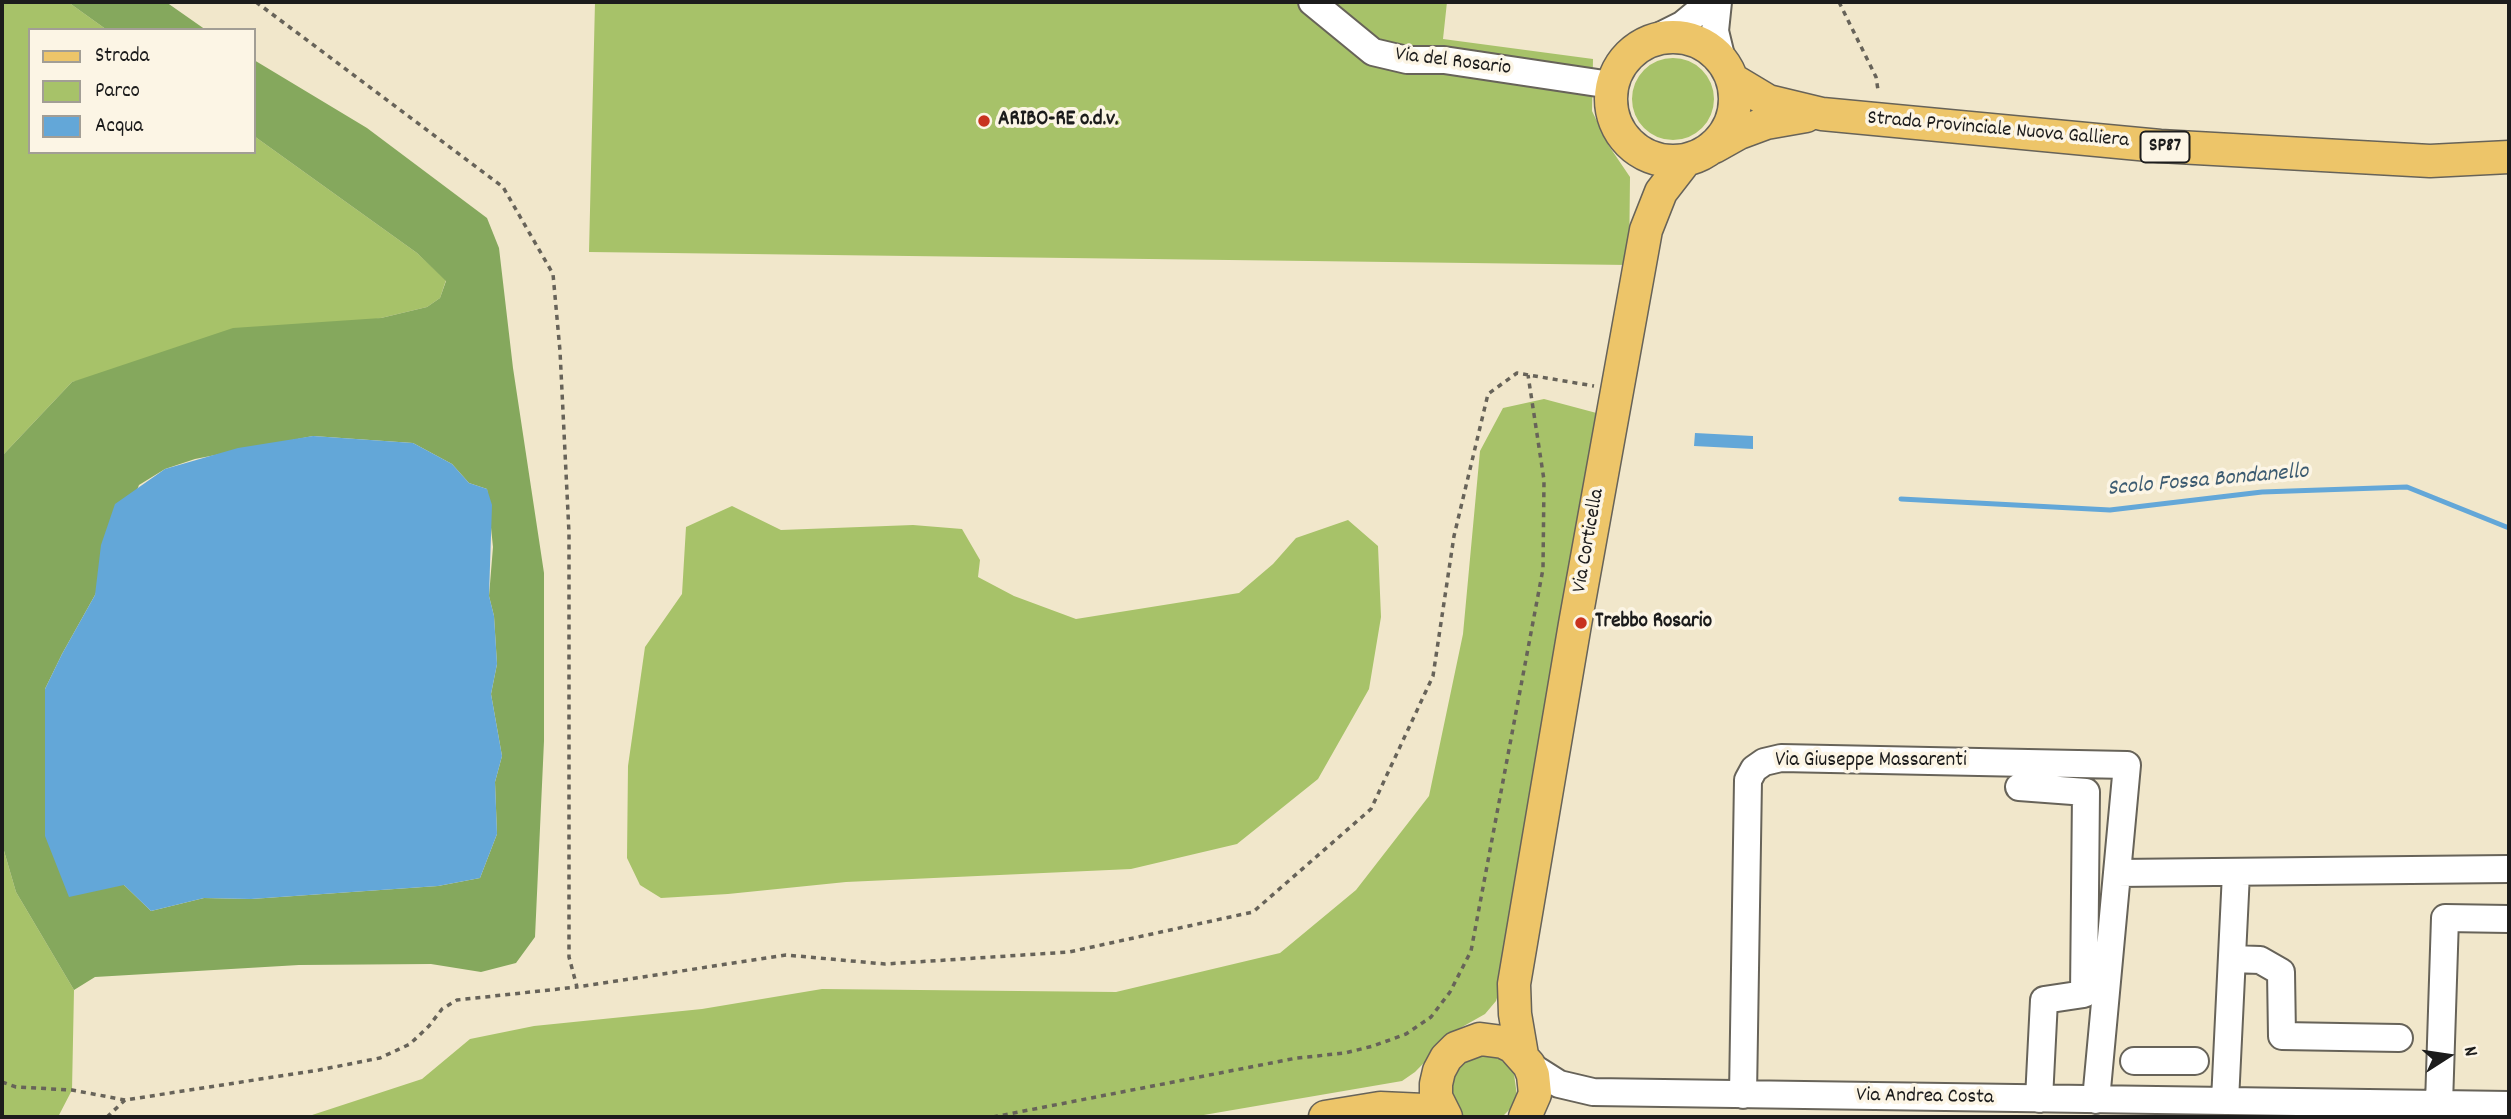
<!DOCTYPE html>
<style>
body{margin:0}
#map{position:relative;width:2511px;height:1119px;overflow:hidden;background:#f1e7cb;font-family:Dekko,sans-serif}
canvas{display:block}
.frame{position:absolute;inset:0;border:4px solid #1c1c1c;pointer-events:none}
.legend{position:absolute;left:28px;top:28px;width:228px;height:126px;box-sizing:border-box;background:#fcf5e5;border:2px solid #a29e95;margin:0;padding:9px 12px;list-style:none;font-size:21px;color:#1c1c1c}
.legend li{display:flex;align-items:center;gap:14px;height:35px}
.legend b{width:35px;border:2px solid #a29e95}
.north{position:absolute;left:2413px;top:1021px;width:70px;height:70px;-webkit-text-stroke:5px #fcf5e5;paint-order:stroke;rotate:78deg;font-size:19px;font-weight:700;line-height:28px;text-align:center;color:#1c1c1c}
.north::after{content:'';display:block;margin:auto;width:24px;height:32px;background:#1c1c1c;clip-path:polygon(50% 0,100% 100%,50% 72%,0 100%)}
</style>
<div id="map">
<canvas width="2511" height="1119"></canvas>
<div class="frame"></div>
<ul class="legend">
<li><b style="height:9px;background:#edc569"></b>Strada</li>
<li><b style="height:19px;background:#a7c269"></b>Parco</li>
<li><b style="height:19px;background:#63a7d8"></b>Acqua</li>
</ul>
<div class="north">N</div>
</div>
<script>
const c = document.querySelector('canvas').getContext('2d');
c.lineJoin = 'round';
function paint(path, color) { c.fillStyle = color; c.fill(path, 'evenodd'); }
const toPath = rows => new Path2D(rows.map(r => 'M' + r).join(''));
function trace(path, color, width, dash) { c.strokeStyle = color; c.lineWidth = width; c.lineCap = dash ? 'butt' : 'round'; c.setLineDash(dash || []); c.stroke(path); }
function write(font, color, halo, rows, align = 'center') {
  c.font = font + ' Dekko,sans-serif'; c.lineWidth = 7; c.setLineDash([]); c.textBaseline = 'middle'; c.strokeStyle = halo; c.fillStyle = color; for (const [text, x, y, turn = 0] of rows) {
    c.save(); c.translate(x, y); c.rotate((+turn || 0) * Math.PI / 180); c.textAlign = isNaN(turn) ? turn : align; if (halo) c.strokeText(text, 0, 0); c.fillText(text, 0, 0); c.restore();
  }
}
const green = toPath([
 [2,2,68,2,107,30,30,30,30,152,254,152,254,136,417,253,446,280,440,298,427,307,381,318,72,382,2,456],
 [595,2,1447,2,1443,39,1593,59,1592,111,1609,146,1630,177,1629,265,589,252],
 '1632 99a41 41 0 1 1 82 0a41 41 0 1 1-82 0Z',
 [1544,399,1604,415,1505,973,1496,1001,1485,1014,1455,1031,1415,1072,1402,1081,1192,1117,306,1117,422,1079,470,1039,534,1026,702,1009,822,989,1116,992,1280,953,1356,890,1429,796,1463,634,1480,451,1503,408],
 [732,506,781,530,913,525,962,529,980,560,978,577,1014,596,1076,619,1239,593,1273,564,1296,538,1348,520,1378,546,1381,617,1369,689,1318,779,1237,844,1131,869,846,882,728,894,661,898,640,885,627,858,628,766,645,647,682,594,686,527],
 [2,844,16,892,74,990,72,1090,58,1117,2,1117],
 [1486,1055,1497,1058,1507,1064,1514,1074,1517,1096,1513,1106,1502,1117,1463,1117,1450,1100,1450,1078,1464,1060,1475,1056]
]);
const forest = toPath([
 [68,2,166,2,206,30,107,30],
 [254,60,367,128,487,218,499,248,513,368,544,573,544,741,535,937,516,963,481,972,431,964,299,965,95,977,74,990,16,892,2,844,2,456,72,382,233,328,381,318,427,307,440,298,446,281,417,253,254,136],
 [313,436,413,443,452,464,469,483,487,489,493,547,489,596,494,616,497,664,491,694,502,756,495,782,497,834,480,878,438,886,251,899,204,898,151,911,124,885,46,744,45,689,62,654,95,595,139,485,165,469,195,459]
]);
const water = toPath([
 [1695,433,1753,436,1753,449,1694,446],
 [313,436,413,443,452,464,469,483,487,489,492,505,489,596,494,616,497,664,491,694,502,756,495,782,497,834,480,878,438,886,251,899,204,898,151,911,124,885,69,897,45,836,45,689,62,654,95,595,101,545,115,504,165,469,238,448]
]);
const stream = toPath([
 [1901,499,2110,510,2262,492,2407,487,2509,528]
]);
const path = toPath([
 [256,2,503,187,553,274,560,351,569,533,569,957,577,987,786,955,885,964,1069,952,1253,912,1371,809,1433,676,1454,536,1488,394,1517,373,1594,386],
 [1839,2,1876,77,1878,90],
 [2,1082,16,1087,72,1090,125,1100,319,1070,380,1058,410,1044,429,1026,442,1009,457,1000,577,987],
 [107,1117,125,1100],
 [993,1117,1297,1058,1345,1053,1373,1046,1406,1034,1431,1017,1450,992,1471,951,1543,569,1544,480,1528,375]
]);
const minor = toPath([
 [1312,2,1373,52,1407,60,1444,60,1611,85],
 [1718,2,1715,31,1722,60],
 [1652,40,1682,25,1710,2],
 [2019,787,2086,792,2084,994,2044,1000,2039,1099],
 [2117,873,2509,869],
 [2232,959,2260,960,2281,972,2282,1036,2399,1038],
 [2134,1061,2195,1061],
 [1529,1065,1559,1084,1593,1092,2509,1105],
 [1743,1095,1748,780,1754,769,1764,762,1781,758,2127,765,2096,1100],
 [2225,1101,2236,873],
 [2439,1104,2445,918,2509,919]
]);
const major = toPath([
 '1611 99a62 62 0 1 1 124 0a62 62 0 1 1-124 0Z',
 [1733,80,1768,101,1822,114,2160,146,2430,161,2509,157],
 [1714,147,1739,133,1766,123,1806,116],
 [1522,1055,1515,1014,1514,984,1575,624,1646,230,1661,192,1685,161],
 [1325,1117,1380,1108,1424,1110,1440,1117],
 [1446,1117,1436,1097,1436,1084,1439,1071,1446,1058,1456,1048,1480,1039,1503,1042,1513,1047,1529,1065,1533,1075,1535,1094,1525,1117]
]);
const markers = [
 [984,121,7,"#c8321e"],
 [1581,623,7,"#c8321e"]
];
const shields = [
 [2165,147,49]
];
const shieldNames = [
 ["SP87",2165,147]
];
const streetNames = [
 ["Via del Rosario",1453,63,7],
 ["Strada Provinciale Nuova Galliera",1998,131,5],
 ["Via Corticella",1590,541,-80],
 ["Via Giuseppe Massarenti",1871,762],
 ["Via Andrea Costa",1925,1098,1]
];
const poiNames = [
 ["ARIBO-RE o.d.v.",998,121],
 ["Trebbo Rosario",1595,623]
];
const waterNames = [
 ["Scolo Fossa Bondanello",2208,482,-5]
];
paint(green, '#a7c269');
paint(forest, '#85a85d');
paint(water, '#63a7d8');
trace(stream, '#63a7d8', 5);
trace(minor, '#676359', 30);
trace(major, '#676359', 35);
trace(path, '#676359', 3.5, [5, 5]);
trace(minor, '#fff', 26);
trace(major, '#edc569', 32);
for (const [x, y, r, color] of markers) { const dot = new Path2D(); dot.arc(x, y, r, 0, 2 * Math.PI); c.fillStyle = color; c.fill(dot); trace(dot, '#fcf5e5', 2.5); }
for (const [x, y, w] of shields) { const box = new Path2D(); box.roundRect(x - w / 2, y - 15.5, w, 31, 5); c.fillStyle = '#fcf5e5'; c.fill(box); trace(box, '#1c1c1c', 2); }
write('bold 19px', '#1c1c1c', null, shieldNames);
write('21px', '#1c1c1c', '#fcf5e5', streetNames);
write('bold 21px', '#1c1c1c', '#fcf5e5', poiNames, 'left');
write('italic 23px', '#3c5b71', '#fcf5e5', waterNames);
</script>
